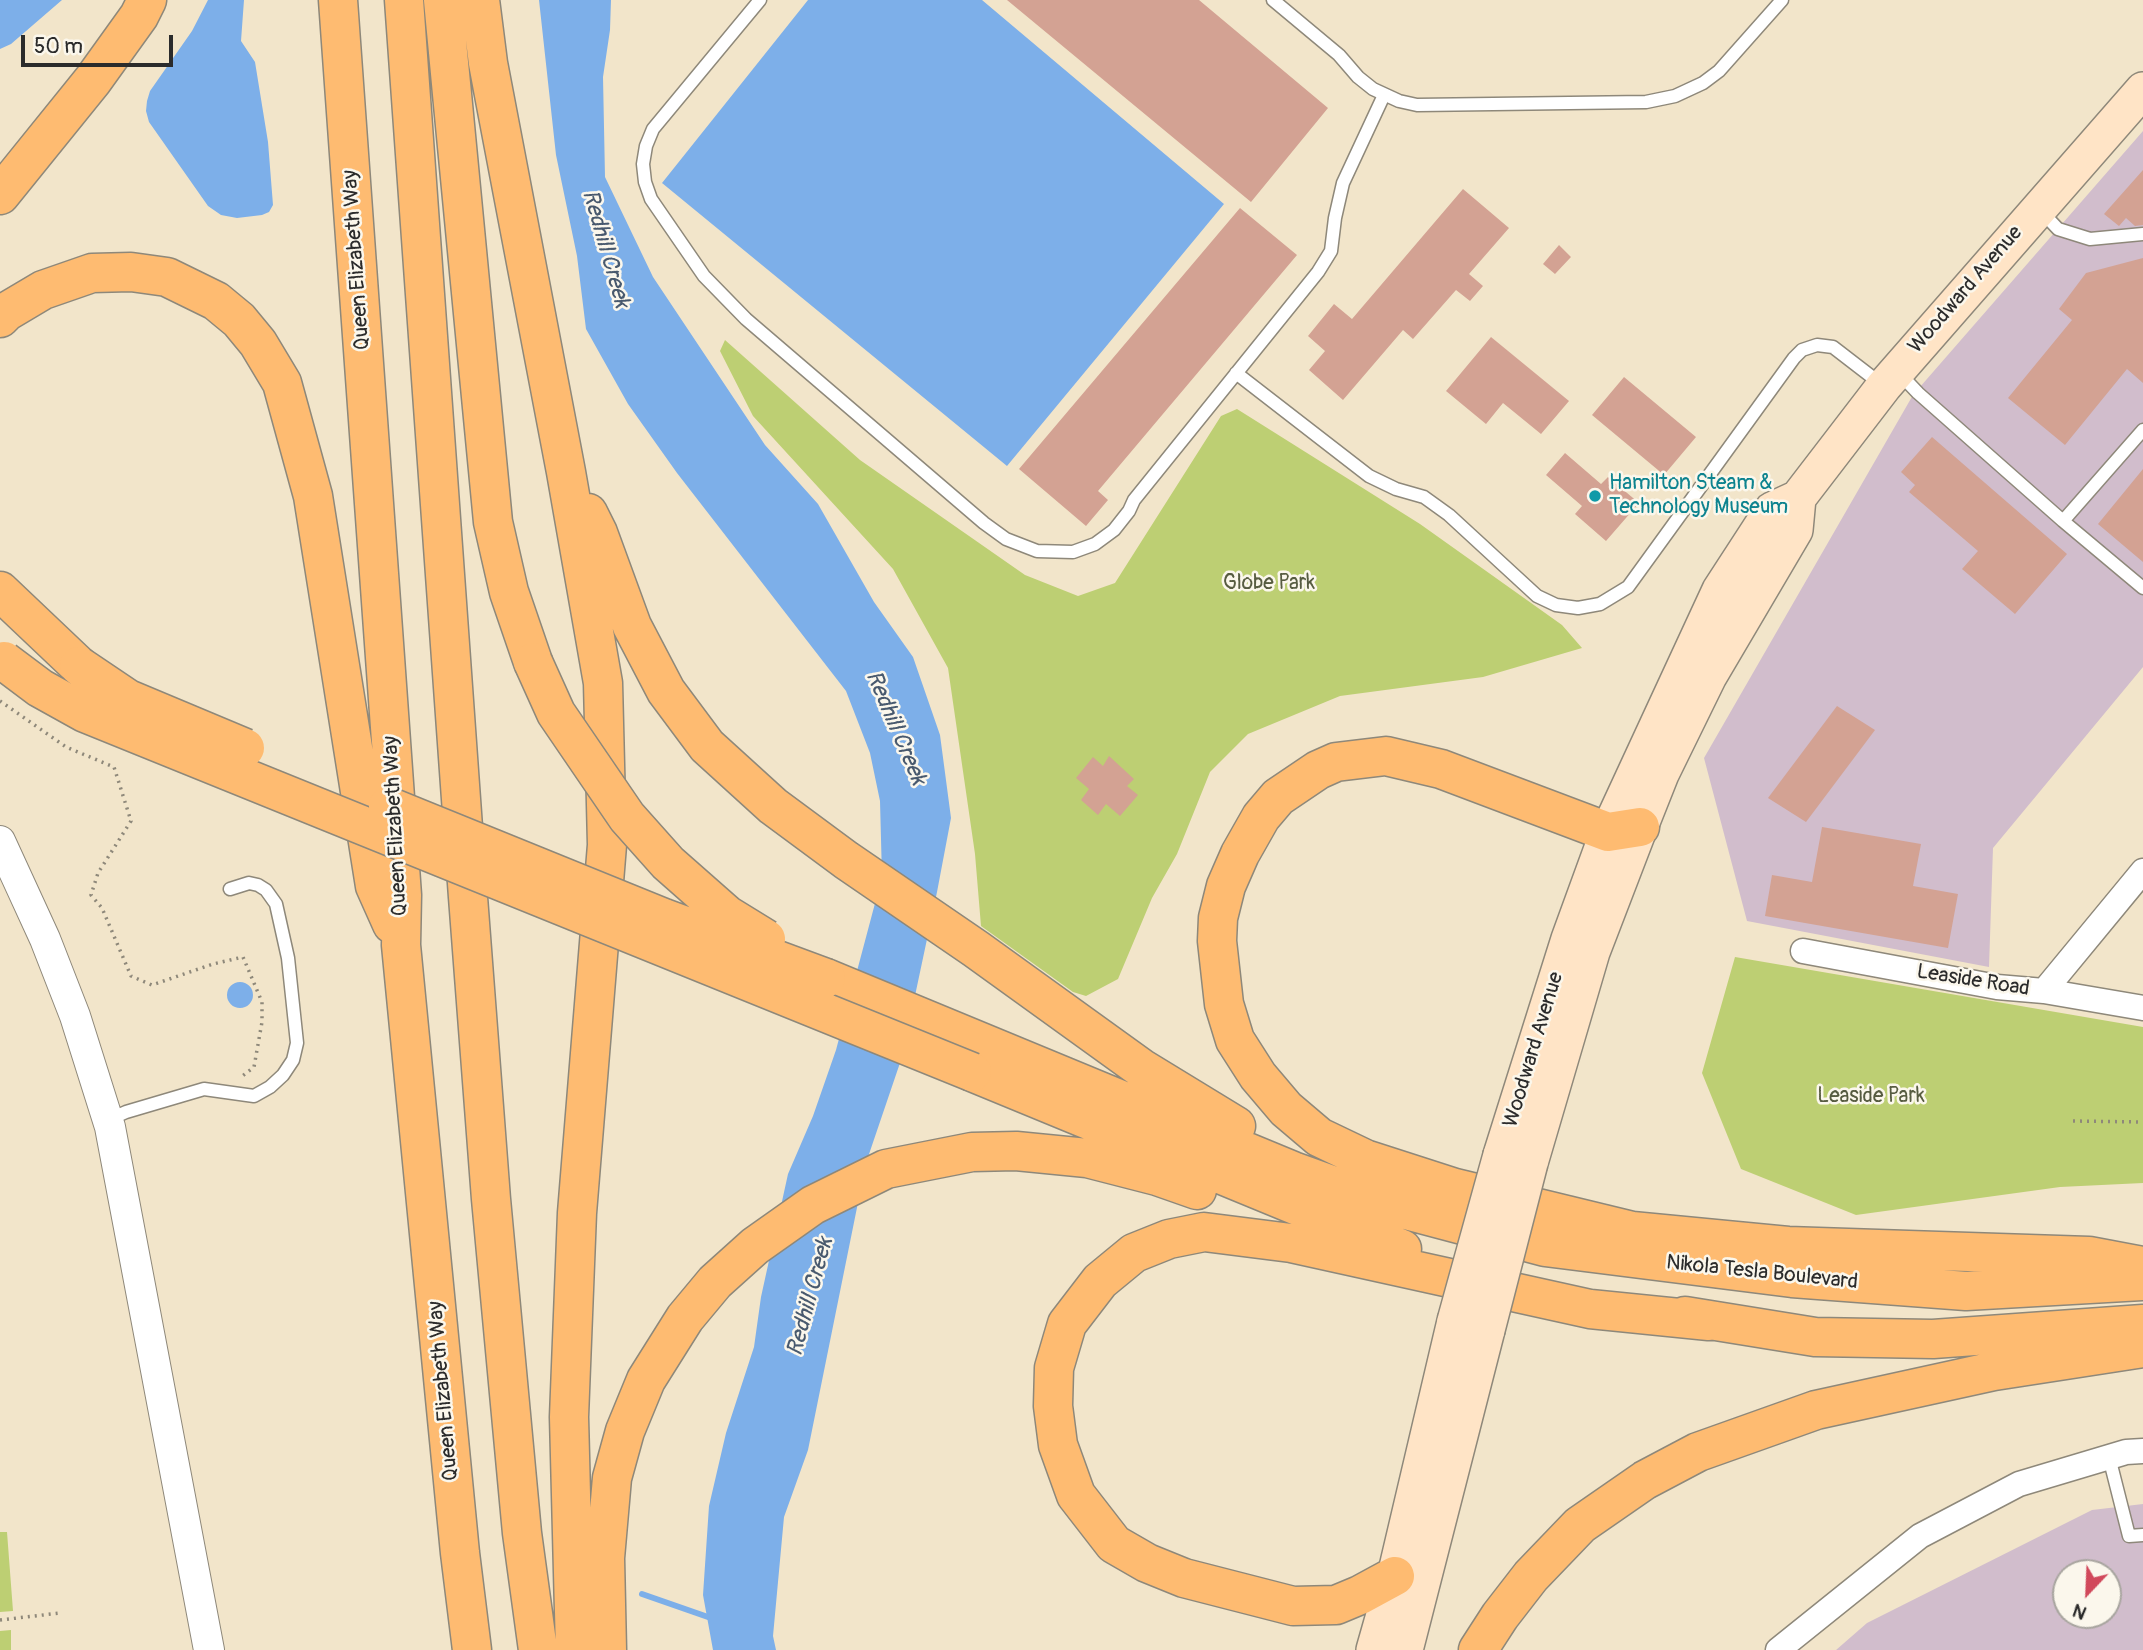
<!DOCTYPE html>
<style>
body{margin:0}
#map{position:relative;width:2143px;height:1650px;overflow:hidden;background:#f2e5ca;font-family:Pangolin,sans-serif}
canvas{display:block}
.north{position:absolute;left:2052px;top:1559px;width:70px;height:70px;box-sizing:border-box;background:#fbf7ec;border:2px solid #a8a59f;border-radius:50%;rotate:203deg;font-size:19px;font-weight:700;line-height:28px;text-align:center;color:#2b2b2b}
.north::after{content:'';display:block;margin:auto;width:24px;height:32px;background:#d1495b;clip-path:polygon(50% 0,100% 100%,50% 72%,0 100%)}
.scale{position:absolute;left:21px;top:35px;width:152px;height:32px;box-sizing:border-box;border:4px solid #2b2b2b;border-top:0;padding-left:9px;font-size:21px;line-height:24px;white-space:nowrap;color:#2b2b2b;-webkit-text-stroke:5px #fbf7ec;paint-order:stroke}
</style>
<div id="map">
<canvas width="2143" height="1650"></canvas>
<div class="north">N</div>
<div class="scale">50 m</div>
</div>
<script>
const c = document.querySelector('canvas').getContext('2d');
c.lineJoin = 'round';
function paint(path, color) { c.fillStyle = color; c.fill(path, 'evenodd'); }
const toPath = rows => new Path2D(rows.map(r => 'M' + r).join(''));
function trace(path, color, width, dash) { c.strokeStyle = color; c.lineWidth = width; c.lineCap = dash ? 'butt' : 'round'; c.setLineDash(dash || []); c.stroke(path); }
function write(font, color, halo, rows, align = 'center') {
  c.font = font + ' Pangolin,sans-serif'; c.lineWidth = 5; c.setLineDash([]); c.textBaseline = 'middle'; c.strokeStyle = halo; c.fillStyle = color; for (const [text, x, y, turn = 0] of rows) {
    c.save(); c.translate(x, y); c.rotate((+turn || 0) * Math.PI / 180); c.textAlign = isNaN(turn) ? turn : align; if (halo) c.strokeText(text, 0, 0); c.fillText(text, 0, 0); c.restore();
  }
}
const industrial = toPath([
 [2143,131,2143,667,1993,848,1989,967,1747,921,1704,758,1913,395],
 [2143,1504,2143,1650,1836,1650,1867,1623,2092,1510],
 [2066,1573,2108,1573,2108,1615,2066,1615]
]);
const green = toPath([
 [725,340,860,460,1025,575,1078,596,1115,583,1221,416,1237,409,1420,524,1562,625,1582,648,1483,677,1340,696,1248,734,1210,772,1177,854,1152,898,1118,979,1086,996,1073,992,981,926,975,854,948,668,893,569,753,416,720,351],
 [1735,957,2143,1027,2143,1183,2060,1187,1856,1215,1741,1169,1702,1073],
 [0,1532,7,1532,13,1611,0,1612],
 [11,1630,11,1650,0,1650,0,1631]
]);
const water = toPath([
 [0,0,62,0,11,44,0,49],
 [208,0,244,0,241,41,255,62,268,142,273,205,269,212,262,215,237,218,221,215,208,206,149,122,146,111,147,101,150,91,192,31],
 [539,0,611,0,610,30,603,77,605,177,653,277,765,445,818,504,874,602,913,657,940,735,951,818,937,892,902,1057,866,1163,808,1450,784,1517,773,1636,776,1650,713,1650,703,1595,709,1506,726,1433,754,1347,761,1297,788,1174,813,1116,836,1050,882,877,880,801,870,753,846,691,677,473,628,404,586,329,577,256,556,155],
 [808,0,982,0,1224,204,1007,466,662,183],
 '227 995a13 13 0 1 1 26 0a13 13 0 1 1-26 0Z'
]);
const stream = toPath([
 [642,1594,708,1617]
]);
const building = toPath([
 [1007,0,1199,0,1328,108,1251,202],
 [2143,170,2143,225,2135,226,2126,218,2119,226,2104,214],
 [1463,189,1509,228,1469,274,1483,286,1470,301,1456,290,1413,339,1403,330,1343,400,1309,370,1325,351,1308,336,1334,304,1352,319],
 [1240,208,1297,255,1098,491,1108,500,1086,526,1019,469],
 [1559,245,1571,257,1555,274,1543,264],
 [2143,258,2143,383,2127,369,2065,445,2008,398,2072,320,2059,309,2086,273],
 [1491,337,1569,401,1541,434,1503,403,1486,424,1446,391],
 [1624,377,1696,437,1664,475,1592,415],
 [1932,437,2067,554,2015,614,1962,569,1978,551,1909,492,1915,485,1901,472],
 [1565,453,1601,484,1608,477,1639,503,1606,541,1575,514,1582,506,1546,475],
 [2143,469,2143,562,2098,524],
 [1837,706,1875,730,1806,822,1768,798],
 [1109,756,1134,779,1127,786,1138,795,1120,816,1106,804,1098,815,1081,800,1089,789,1076,778,1093,757,1103,766],
 [1822,827,1921,844,1913,886,1958,894,1948,948,1765,916,1772,875,1812,882]
]);
const path = toPath([
 [0,701,66,747,114,767,131,821,98,873,91,895,102,908,131,976,152,985,213,964,243,957,262,1002,262,1022,254,1067,241,1077],
 [2073,1121,2143,1122],
 [0,1620,60,1613]
]);
const service = toPath([
 [760,0,653,129,646,146,643,164,645,182,651,199,704,276,746,319,984,523,1006,539,1037,551,1073,552,1095,544,1114,530,1129,511,1134,500,1318,272,1331,251,1335,218,1343,183,1384,95],
 [1273,0,1339,55,1358,77,1373,89,1399,101,1417,105,1646,102,1675,96,1703,83,1719,71,1782,0],
 [2041,211,2058,229,2090,239,2143,234],
 [1236,373,1369,476,1396,489,1424,497,1449,515,1537,596,1556,605,1578,608,1600,604,1628,587,1794,358,1802,350,1817,345,1833,347,1881,384],
 [1899,373,1918,393,2063,521,2143,588],
 [2063,521,2143,430],
 [108,1120,126,1112,204,1089,254,1096,270,1087,283,1075,293,1060,297,1043,288,958,276,904,266,890,258,885,249,883,230,889],
 [2109,1457,2129,1536,2143,1535]
]);
const minor = toPath([
 [1803,951,1997,987,2044,991,2143,1008],
 [2044,991,2143,871],
 [1778,1650,1920,1536,2019,1484,2126,1452,2143,1451]
]);
const tertiary = toPath([
 [0,841,45,939,75,1016,110,1127,209,1650]
]);
const secondary = toPath([
 [1501,1155,1569,939,1608,832,1720,590,1772,510,1798,498,1884,386,2143,90],
 [1530,1163,1592,952,1640,827,1661,774,1709,676,1795,530,1798,498],
 [1374,1650,1395,1576,1455,1321],
 [1405,1650,1487,1330]
]);
const motorway = toPath([
 [338,0,402,895,401,945,460,1553,472,1650],
 [404,0,468,897,491,1199,522,1533,538,1650],
 [443,0,493,522,509,592,533,662],
 [480,0,488,63,566,472,603,683,607,845,577,1213,569,1417,575,1650],
 [0,195,93,80,139,16,147,0],
 [0,318,6,312,43,290,92,273,131,272,167,277,216,301,239,320,258,343,282,383,313,496,375,886,392,924],
 [588,513,598,533,632,626,666,691,707,746,773,806,846,860,976,949,1141,1068,1236,1126],
 [0,591,79,666],
 [1640,827,1608,832,1441,769,1386,756,1336,762,1318,770,1278,797,1261,817,1240,854,1226,886,1218,918,1217,941,1224,1004,1235,1040,1258,1076,1286,1109,1319,1137,1365,1159,1455,1188,1632,1231,1788,1246,2089,1256,2143,1266],
 [826,978,1293,1171,1387,1205,1545,1247,1792,1278,1966,1291,2143,1281],
 [972,1072,1402,1249],
 [1685,1316,1815,1337,1933,1339,2143,1324],
 [1395,1576,1360,1595,1336,1605,1293,1606,1184,1578,1147,1563,1114,1544,1076,1495,1058,1445,1053,1406,1054,1368,1067,1324,1100,1281,1134,1253,1169,1239,1204,1232,1291,1243,1590,1309,1709,1321],
 [607,1650,605,1558,612,1478,625,1431,646,1380,685,1318,715,1282,755,1246,813,1205,886,1169,972,1152,1016,1151,1087,1158,1157,1176,1197,1190],
 [1478,1650,1500,1616,1531,1576,1580,1525,1645,1480,1698,1452,1816,1410,1994,1371,2143,1348]
]);
const secondaryBridge = toPath([
 [1455,1321,1501,1155],
 [1487,1330,1530,1163]
]);
const motorwayBridge = toPath([
 [4,661,40,688,85,713,972,1072],
 [533,662,556,713,627,817,668,863,727,915,766,939],
 [79,666,128,699,245,748],
 [388,806,664,918,826,978]
]);
const markers = [
 [1595,496,7,"#0f9aa8"]
];
const streetNames = [
 ["Queen Elizabeth Way",357,260,-94],
 ["Woodward Avenue",1966,290,-49],
 ["Queen Elizabeth Way",396,826,-93],
 ["Leaside Road",1973,981,9],
 ["Woodward Avenue",1534,1050,-73],
 ["Nikola Tesla Boulevard",1762,1273,6],
 ["Queen Elizabeth Way",444,1391,-95]
];
const cultureNames = [
 ["Hamilton Steam &",1609,484],
 ["Technology Museum",1609,508]
];
const parkNames = [
 ["Globe Park",1269,584],
 ["Leaside Park",1871,1097]
];
const waterNames = [
 ["Redhill Creek",605,249,74],
 ["Redhill Creek",895,728,67],
 ["Redhill Creek",811,1297,-75]
];
paint(industrial, '#d1bdcc');
paint(green, '#bdcf73');
paint(water, '#7dafe9');
trace(stream, '#7dafe9', 6);
paint(building, '#d3a293');
trace(service, '#8e887a', 15);
trace(minor, '#8e887a', 27);
trace(tertiary, '#8e887a', 32);
trace(secondary, '#8e887a', 38);
trace(motorway, '#8e887a', 41);
trace(path, '#8e887a', 3.5, [2, 5]);
trace(service, '#fff', 12);
trace(minor, '#fff', 24);
trace(tertiary, '#fff', 30);
trace(secondary, '#ffe4c6', 35);
trace(motorway, '#febb71', 38);
trace(secondaryBridge, '#8e887a', 38, []);
trace(motorwayBridge, '#8e887a', 41, []);
trace(secondaryBridge, '#ffe4c6', 35);
trace(motorwayBridge, '#febb71', 38);
for (const [x, y, r, color] of markers) { const dot = new Path2D(); dot.arc(x, y, r, 0, 2 * Math.PI); c.fillStyle = color; c.fill(dot); trace(dot, '#fbf7ec', 2.5); }
write('21px', '#2b2b2b', '#fbf7ec', streetNames);
write('21px', '#0d838f', '#fbf7ec', cultureNames, 'left');
write('21px', '#575c41', '#fbf7ec', parkNames);
write('italic 23px', '#48596e', '#fbf7ec', waterNames);
</script>
